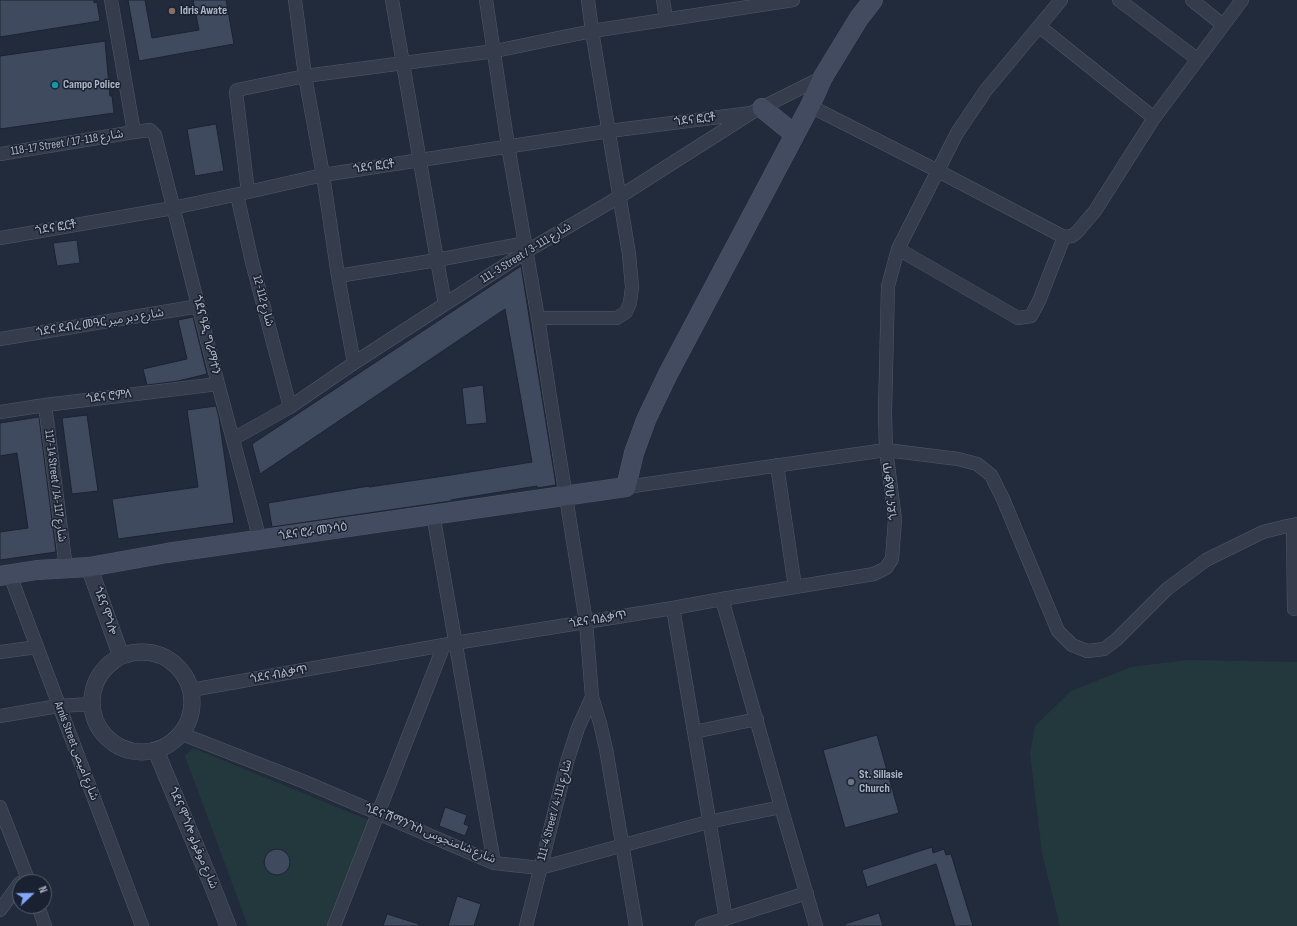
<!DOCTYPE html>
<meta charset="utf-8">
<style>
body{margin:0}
#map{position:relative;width:1297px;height:926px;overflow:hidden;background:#212b3c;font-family:"Sofia Sans Condensed",sans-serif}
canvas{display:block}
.north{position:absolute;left:12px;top:874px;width:40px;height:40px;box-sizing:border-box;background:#1a2231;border:1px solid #565e6d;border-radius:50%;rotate:68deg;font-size:11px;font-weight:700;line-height:16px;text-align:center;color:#b0b8c8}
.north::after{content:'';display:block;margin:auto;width:14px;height:18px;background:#81a6fd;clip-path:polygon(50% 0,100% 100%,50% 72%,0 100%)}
</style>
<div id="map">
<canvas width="1297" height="926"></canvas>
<div class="north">N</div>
</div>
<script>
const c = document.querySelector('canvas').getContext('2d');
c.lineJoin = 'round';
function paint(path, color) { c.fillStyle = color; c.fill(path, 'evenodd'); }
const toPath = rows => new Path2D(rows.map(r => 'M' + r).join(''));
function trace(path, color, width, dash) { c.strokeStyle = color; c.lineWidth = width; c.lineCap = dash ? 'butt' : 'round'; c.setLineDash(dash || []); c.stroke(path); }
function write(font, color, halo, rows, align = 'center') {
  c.font = font + ' "Sofia Sans Condensed","Noto Sans Arabic","Noto Sans Ethiopic",sans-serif'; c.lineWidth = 3; c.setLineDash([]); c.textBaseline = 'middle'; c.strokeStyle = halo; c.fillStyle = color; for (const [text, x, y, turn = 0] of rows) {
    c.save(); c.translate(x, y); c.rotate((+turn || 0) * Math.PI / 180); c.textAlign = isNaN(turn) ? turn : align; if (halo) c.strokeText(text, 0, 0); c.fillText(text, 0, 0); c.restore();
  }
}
const green = toPath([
 [1188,660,1297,662,1297,926,1060,926,1042,853,1030,753,1035,726,1071,691,1131,667],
 [193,748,371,821,327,926,248,926,185,756]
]);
const building = toPath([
 [0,0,94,0,94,3,97,2,100,21,0,37,0,0],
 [128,0,145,0,152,38,199,30,193,0,226,0,234,44,139,61,128,0],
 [105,41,110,96,112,96,114,113,0,129,0,56,105,41],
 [216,124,224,171,195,176,187,129,216,124],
 [77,240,80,263,57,266,53,243,77,240],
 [521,266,556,485,537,488,537,486,451,500,451,501,272,527,268,503,369,486,369,487,451,475,532,462,505,309,260,474,252,444,521,266],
 [193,317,207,374,178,381,147,385,143,369,187,359,178,320,193,317],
 [483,385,487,423,466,425,462,388,483,385],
 [216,406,219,418,234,523,118,539,112,499,198,487,187,410,216,406],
 [87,415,98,491,72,494,62,418,87,415],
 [39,417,56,552,0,560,0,532,28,528,17,453,0,456,0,423,39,417],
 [877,735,899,813,845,828,823,750,877,735],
 [445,807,467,815,464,824,469,826,465,836,439,826,445,807],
 [932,847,933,853,944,849,946,855,951,854,973,926,955,926,936,864,867,887,862,870,932,847],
 '264 862a13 13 0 1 1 26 0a13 13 0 1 1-26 0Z',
 [457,896,481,904,474,926,448,926,457,896],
 [879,913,883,926,845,926,845,924,879,913],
 [387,914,419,924,419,926,383,926,387,914]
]);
const minor = toPath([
 [111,0,134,132,150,130,155,135,218,384,260,540],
 [295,0,305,76,323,175,338,276,354,363],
 [392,0,437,260,445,304],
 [486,0,508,146,538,318,550,397,586,622,592,697,600,723,606,749,636,926],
 [663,0,666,19],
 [1119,0,1197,59],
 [1192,0,1223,25],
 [1040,27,1154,118],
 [810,106,938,171,1064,237,1072,236,1077,232,1095,211,1154,118,1242,0],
 [0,154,134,132],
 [248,192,236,92,237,90,305,76,495,51,592,31,793,0],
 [237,195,252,262,290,407],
 [0,238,173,208,248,192,323,175,609,131,751,113],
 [898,249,1018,318,1025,317,1031,316,1039,301,1064,237],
 [338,276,437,260,526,243],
 [538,318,617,318,626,312,630,303,632,287,629,254,592,31,588,0],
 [0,339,199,306],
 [45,405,66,568],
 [0,412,45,405,218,384],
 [233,439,290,407,354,363,527,251,619,197,751,113,823,77],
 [777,465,795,587],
 [626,487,886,450,958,459,977,464,991,475,1003,499,1058,631,1072,645,1087,651,1104,649,1116,640,1167,589,1206,560,1263,532,1287,526,1297,524],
 [433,514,494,863],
 [1293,525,1294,609],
 [10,575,142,926],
 [722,599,781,807,816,926],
 [673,608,726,919],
 [0,652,37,647],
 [191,690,455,643,673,608,722,599,874,574,886,568,892,559,895,519,886,450,885,413,888,286,898,249,957,133,986,90,1061,0],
 [0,716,58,706,92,704],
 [694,732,757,719],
 [182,734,305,782,494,863,540,868,708,822,781,807],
 [0,807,29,882],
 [38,906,45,926],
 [0,910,20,883],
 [334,926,444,645],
 [526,926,567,762,578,728,592,697],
 [702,926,807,893]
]);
const tertiary = toPath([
 [89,567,121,656],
 '92 702a50 50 0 1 1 100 0a50 50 0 1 1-100 0Z',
 [156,751,212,885,228,926]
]);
const secondary = toPath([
 [762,108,794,134],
 [0,576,37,570,89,567,167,553,626,487,634,453,646,420,668,374,810,106,823,77,859,18,873,0]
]);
const markers = [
 [172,11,4,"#8d6e63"],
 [55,85,4,"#0f9aa8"],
 [851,782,4,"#6b7280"]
];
const poiNames = [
 ["Idris Awate",180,11],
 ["Campo Police",63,85],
 ["St. Sillasie",859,775],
 ["Church",859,789]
];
const streetNames = [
 ["ጎደና ፎርቶ",695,120,-7],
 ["118-17 Street / شارع 118-17",67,143,-9],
 ["ጎደና ፎርቶ",374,167,-8],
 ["ጎደና ፎርቶ",56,228,-10],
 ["111-3 Street / شارع 111-3",526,253,-32],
 ["شارع 112-12",263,301,75],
 ["ጎደና ደብረ መዓር شارع دبر مير",100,323,-9],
 ["ጎደና ዓዲ ግራማተን",206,335,76],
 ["ጎደና ሮምለ",109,397,-7],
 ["117-14 Street / شارع 117-14",55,486,83],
 ["ጎደና ብልቃጥ",891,491,-96],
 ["ጎደና ሮራ መንሳዕ",313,532,-8],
 ["ጎደና ሞጎሎ",105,611,71],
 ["ጎደና ብልቃጥ",598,620,-9],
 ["ጎደና ብልቃጥ",279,675,-10],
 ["Arnis Street شارع اميص",76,751,69],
 ["111-4 Street / شارع 111-4",555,810,-75],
 ["ጎደና ሽማንጉስ شارع شامنجوس",430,834,22],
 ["ጎደና ሞጎሎ شارع موقولو",193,838,67]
];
paint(green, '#23383d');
paint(building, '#404a5f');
trace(building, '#1c2433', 1);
trace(minor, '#505867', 14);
trace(tertiary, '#505867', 17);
trace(secondary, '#505867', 20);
trace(minor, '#353d4c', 13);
trace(tertiary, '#353d4c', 16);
trace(secondary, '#434b60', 19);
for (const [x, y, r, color] of markers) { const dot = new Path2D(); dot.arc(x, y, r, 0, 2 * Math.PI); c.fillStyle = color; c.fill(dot); trace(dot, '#1a2231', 1.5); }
write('bold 12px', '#b0b8c8', '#1a2231', poiNames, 'left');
write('12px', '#b0b8c8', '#1a2231', streetNames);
</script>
